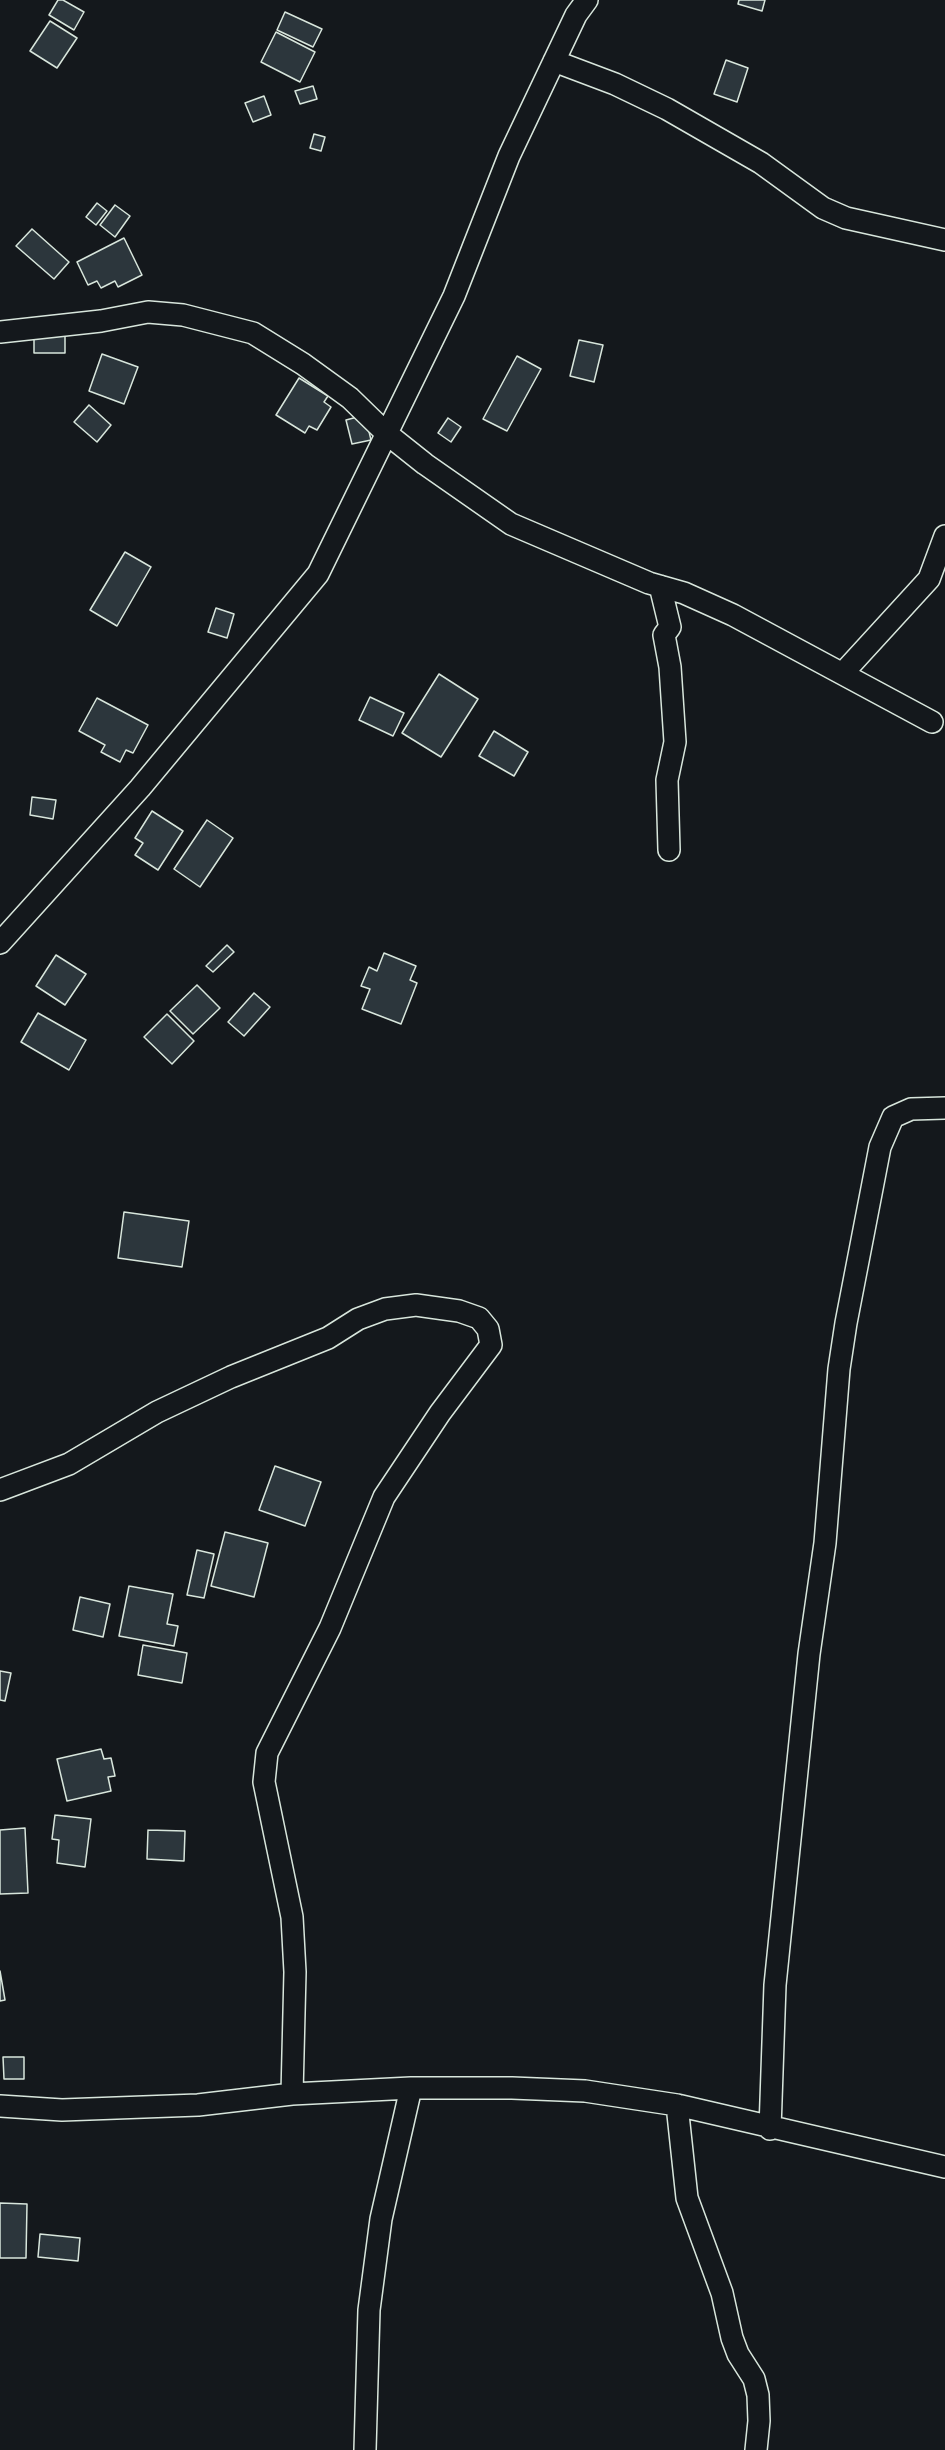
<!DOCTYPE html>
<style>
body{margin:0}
canvas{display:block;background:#14181c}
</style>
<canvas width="945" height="2450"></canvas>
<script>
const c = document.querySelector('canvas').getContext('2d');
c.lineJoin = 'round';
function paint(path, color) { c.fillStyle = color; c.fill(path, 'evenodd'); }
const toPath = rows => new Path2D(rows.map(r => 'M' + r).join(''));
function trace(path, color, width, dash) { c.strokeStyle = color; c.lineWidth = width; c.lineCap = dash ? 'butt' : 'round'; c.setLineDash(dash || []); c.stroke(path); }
const building = toPath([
 [58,0,63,0,84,12,74,30,49,15,58,0],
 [739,0,765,0,762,11,738,4,739,0],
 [285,12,322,29,313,47,277,30,285,12],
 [50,21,77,38,57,68,30,51,50,21],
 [276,32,315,52,300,82,261,62,276,32],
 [726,60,748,68,737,102,714,94,726,60],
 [313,86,317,99,300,104,295,91,313,86],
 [264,96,271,115,253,122,245,103,264,96],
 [314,134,325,137,321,151,310,148,314,134],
 [97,203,107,211,96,225,86,217,97,203],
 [115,205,130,216,115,237,100,225,115,205],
 [32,229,69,262,54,279,16,246,32,229],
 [124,238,142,275,118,287,115,281,101,288,97,281,88,285,77,262,124,238],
 [34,336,65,336,65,353,34,353,34,336],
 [579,340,603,345,594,382,570,376,579,340],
 [102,354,138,367,124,404,89,391,102,354],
 [517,356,541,369,507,431,483,419,517,356],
 [299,378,328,396,324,402,331,407,317,430,309,426,305,433,276,415,299,378],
 [89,405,111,425,97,442,74,422,89,405],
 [365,415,371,440,352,444,346,420,365,415],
 [448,418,461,427,451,442,438,433,448,418],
 [125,552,151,567,117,626,90,610,125,552],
 [216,608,234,614,227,638,208,632,216,608],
 [439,674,478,699,441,757,402,733,439,674],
 [370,697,404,713,393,736,359,720,370,697],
 [97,698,148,725,133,753,126,750,120,762,101,752,105,745,79,731,97,698],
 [494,731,528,752,514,776,479,756,494,731],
 [32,797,56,800,53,819,30,815,32,797],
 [152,811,183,831,158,870,135,855,143,843,135,838,152,811],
 [207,820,233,838,200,887,174,869,207,820],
 [227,945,234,952,213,972,206,966,227,945],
 [384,953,416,966,410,980,417,983,401,1024,362,1009,370,989,361,986,369,967,377,971,384,953],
 [56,955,86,974,65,1005,36,986,56,955],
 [197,985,220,1008,193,1034,170,1011,197,985],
 [254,993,270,1007,244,1036,228,1022,254,993],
 [38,1013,86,1040,69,1070,21,1042,38,1013],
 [167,1014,194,1041,172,1064,144,1037,167,1014],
 [124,1212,189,1221,182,1267,118,1258,124,1212],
 [275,1466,321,1482,305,1526,259,1510,275,1466],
 [225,1532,268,1543,254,1597,211,1586,225,1532],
 [197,1550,214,1554,204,1598,187,1595,197,1550],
 [129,1586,173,1594,167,1624,178,1626,174,1646,119,1636,129,1586],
 [80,1597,110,1604,103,1637,73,1630,80,1597],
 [143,1645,187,1653,182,1683,138,1675,143,1645],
 [0,1671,11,1673,5,1701,0,1700,0,1671],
 [101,1749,104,1759,111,1758,115,1776,108,1777,111,1791,67,1801,57,1759,101,1749],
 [55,1815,91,1819,85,1867,57,1863,59,1840,52,1839,55,1815],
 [25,1828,28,1893,0,1894,0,1830,25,1828],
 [148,1830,185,1831,184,1861,147,1859,148,1830],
 [0,1971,5,2000,0,2001,0,1971],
 [3,2057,24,2057,24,2079,4,2079,3,2057],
 [0,2203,27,2204,26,2258,0,2258,0,2203],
 [40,2234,80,2238,78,2261,38,2257,40,2234]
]);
const minor = toPath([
 [554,61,615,84,667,109,761,163,823,208,846,218,945,240],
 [0,332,101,321,148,312,183,315,253,333,303,364,350,398,386,433,425,464,511,524,649,583,684,593,733,615,932,722],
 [660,586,670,627,664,635,670,667,675,742,667,780,669,850],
 [843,673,929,579,945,536],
 [0,943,140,788,318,574,454,296,509,156,576,15,587,0],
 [0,1490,69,1464,157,1412,231,1377,328,1338,358,1319,385,1309,416,1305,459,1311,479,1318,488,1329,491,1345,440,1413,384,1497,330,1628,267,1753,264,1782,292,1917,295,1972,292,2094],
 [677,2105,687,2198,722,2293,732,2338,738,2354,754,2379,758,2395,759,2421,756,2450],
 [0,2106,62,2110,198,2105,292,2094,411,2088,512,2088,585,2091,677,2105,945,2167],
 [770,2129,775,1985,809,1654,825,1543,839,1369,846,1323,880,1147,893,1117,911,1109,945,1108],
 [365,2450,369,2310,381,2219,411,2088]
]);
paint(building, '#2c363c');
trace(building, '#d8e6dc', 1.5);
trace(minor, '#d8e6dc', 24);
trace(minor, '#14181c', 21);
</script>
